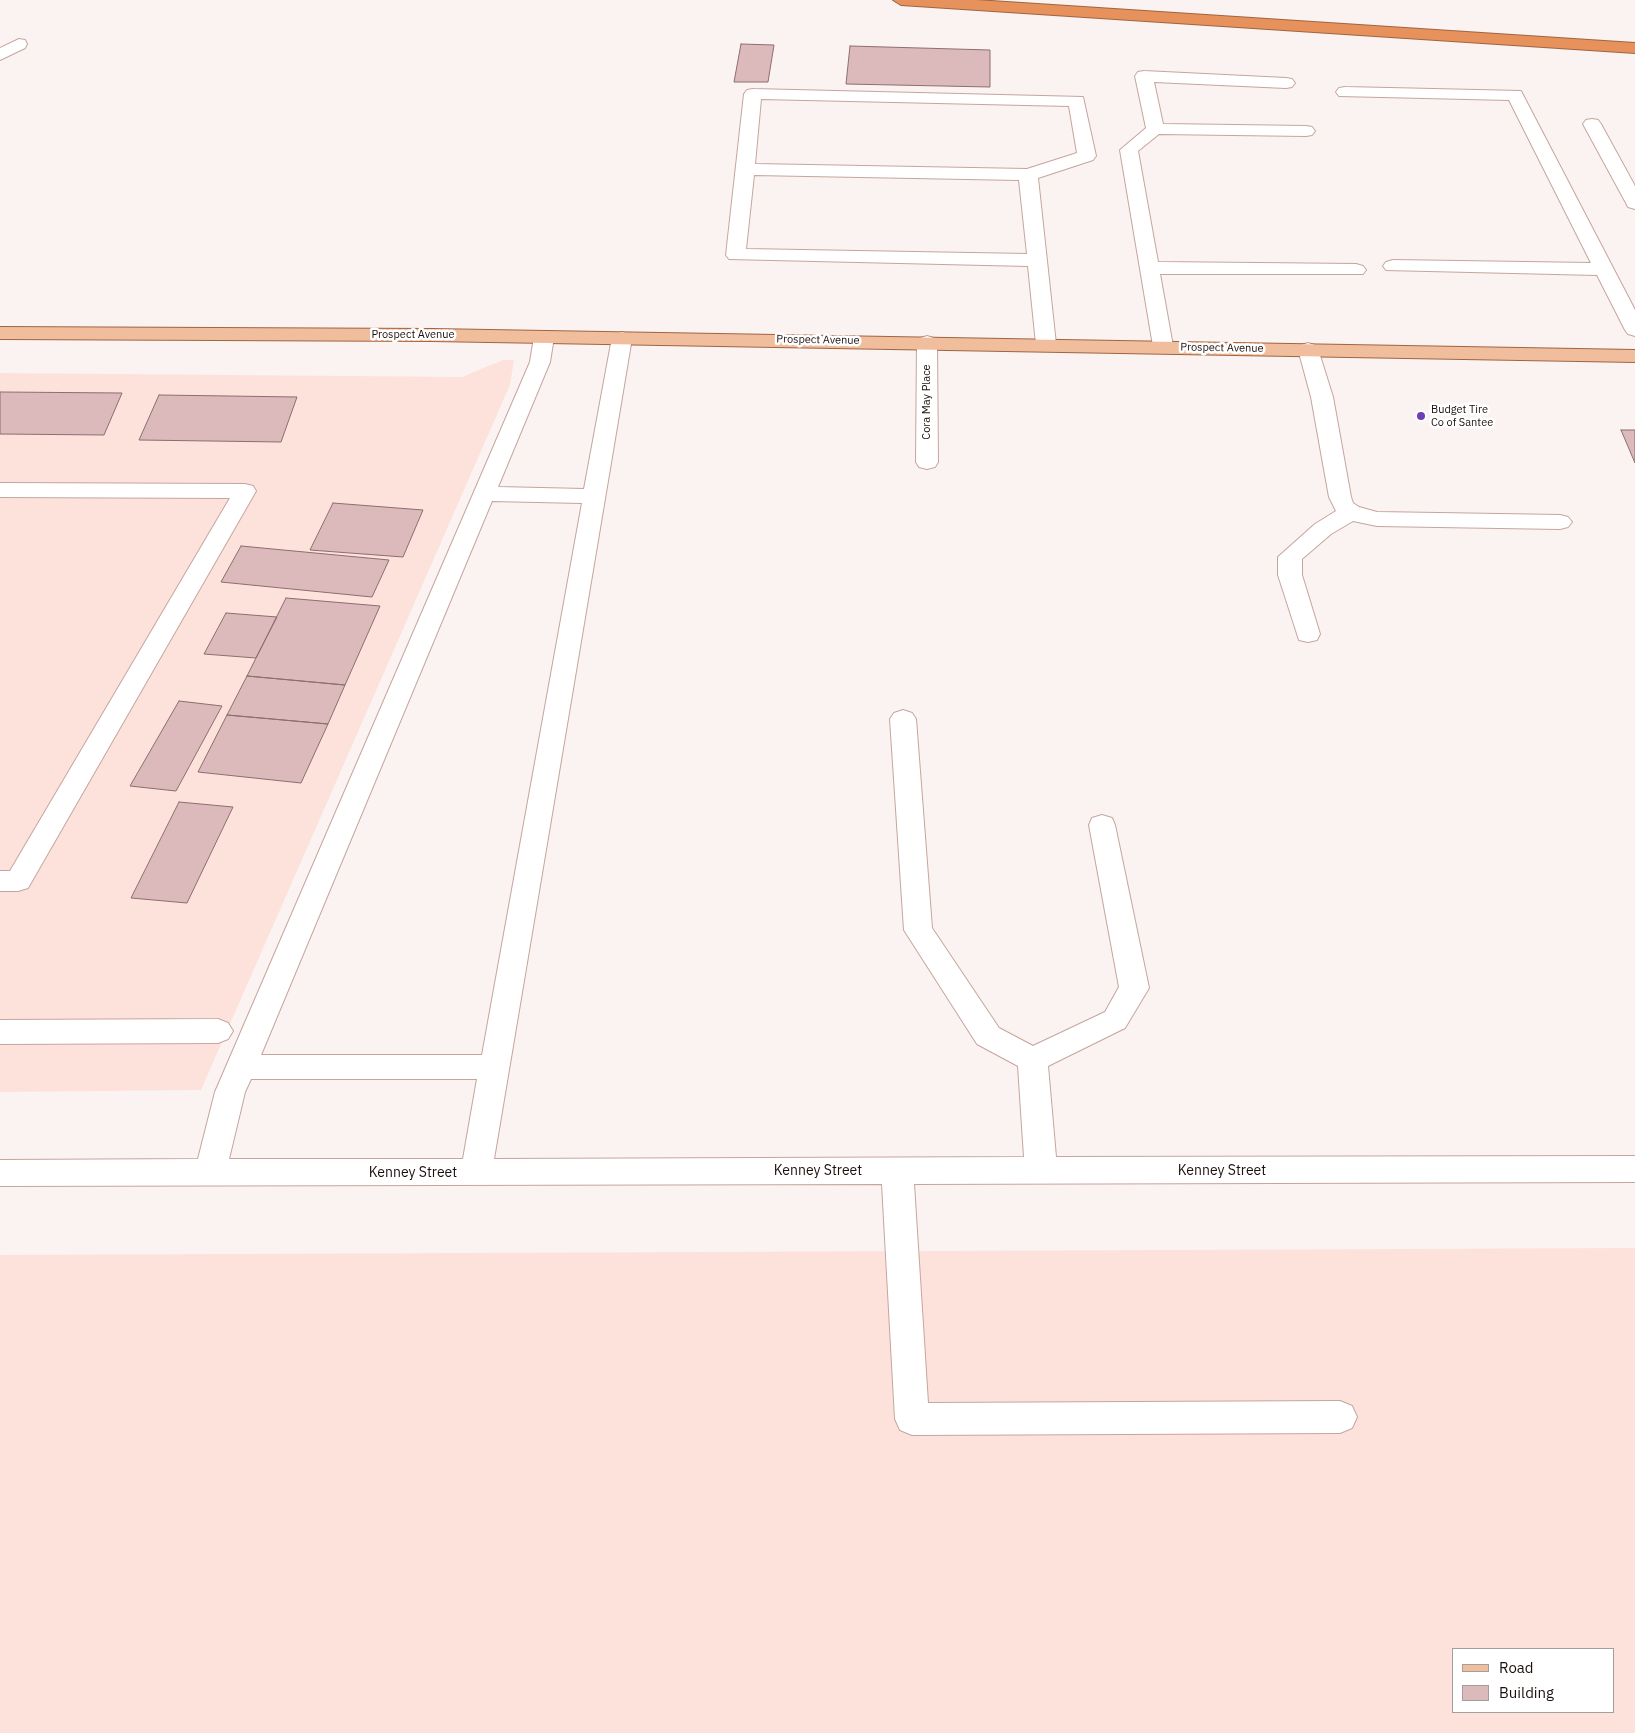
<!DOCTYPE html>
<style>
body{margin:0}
#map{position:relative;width:1635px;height:1733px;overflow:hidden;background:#faf3f1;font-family:"IBM Plex Sans",sans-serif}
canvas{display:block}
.legend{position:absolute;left:1452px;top:1648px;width:162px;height:65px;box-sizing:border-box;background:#fff;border:1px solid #a49f9f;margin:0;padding:6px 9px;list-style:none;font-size:15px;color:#1c100e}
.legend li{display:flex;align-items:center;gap:10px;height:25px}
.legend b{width:25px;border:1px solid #a49f9f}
</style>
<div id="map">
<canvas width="1635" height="1733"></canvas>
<ul class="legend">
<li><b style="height:6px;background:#f1be9d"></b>Road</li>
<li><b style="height:14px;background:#dcb9bb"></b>Building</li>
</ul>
</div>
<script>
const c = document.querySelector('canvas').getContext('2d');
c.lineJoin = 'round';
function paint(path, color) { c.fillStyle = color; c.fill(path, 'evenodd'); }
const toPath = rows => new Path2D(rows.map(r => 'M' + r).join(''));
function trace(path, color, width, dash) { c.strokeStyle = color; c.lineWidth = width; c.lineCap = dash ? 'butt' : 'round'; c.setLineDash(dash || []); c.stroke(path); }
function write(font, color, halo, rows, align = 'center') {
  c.font = font + ' "IBM Plex Sans",sans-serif'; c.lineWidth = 5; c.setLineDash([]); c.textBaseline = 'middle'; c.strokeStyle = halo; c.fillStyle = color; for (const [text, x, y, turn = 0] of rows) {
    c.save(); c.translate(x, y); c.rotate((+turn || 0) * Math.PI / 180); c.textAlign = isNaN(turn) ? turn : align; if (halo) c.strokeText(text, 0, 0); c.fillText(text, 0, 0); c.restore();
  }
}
const built = toPath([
 [503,360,514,360,510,385,201,1090,0,1092,0,373,462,377],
 [1635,1248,1635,1733,0,1733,0,1255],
 [1454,1649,1614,1649,1614,1712,1454,1712]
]);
const building = toPath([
 [741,44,774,45,768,82,734,82,741,44],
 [850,46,990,50,990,87,846,84,850,46],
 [0,392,122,393,104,435,0,434,0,392],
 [159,395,297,397,281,442,139,440,159,395],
 [1621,430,1635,430,1635,463,1621,430],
 [333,503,423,510,403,557,310,550,333,503],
 [241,546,389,560,372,597,221,582,241,546],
 [286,598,380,606,345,685,247,676,286,598],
 [226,613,277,617,256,658,204,654,226,613],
 [247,676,345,685,328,724,227,715,247,676],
 [179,701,222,706,176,791,130,786,179,701],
 [227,715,328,724,301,783,198,772,227,715],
 [179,802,233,807,187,903,131,898,179,802]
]);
const minor = toPath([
 [19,39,25,40,27,44,25,48,0,60,0,48,19,39],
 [1144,71,1286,78,1292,79,1295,83,1292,87,1286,88,1154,82,1163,124,1306,126,1312,127,1315,131,1312,135,1306,136,1159,134,1138,151,1158,262,1356,264,1363,266,1366,270,1363,274,1160,274,1173,346,1170,350,1163,352,1156,350,1153,346,1120,150,1146,128,1135,76,1138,72,1144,71],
 [1345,87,1521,91,1635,310,1635,336,1628,334,1625,330,1597,275,1386,270,1383,266,1386,262,1393,260,1591,263,1509,100,1339,96,1336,92,1339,88,1345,87],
 [753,89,1083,97,1096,156,1093,160,1038,178,1056,344,1053,348,1046,350,1039,348,1036,344,1028,266,729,259,726,255,744,94,747,90,753,89],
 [761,99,1069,106,1077,153,1027,169,755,164,761,99],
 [754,175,1019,180,1027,254,746,249,754,175],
 [1592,119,1598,120,1601,124,1635,186,1635,209,1628,207,1626,203,1583,124,1586,120,1592,119],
 [544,331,551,333,554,337,550,362,498,487,584,489,612,338,615,334,622,332,629,334,632,338,494,1159,1024,1157,1018,1066,977,1044,904,930,890,719,894,713,903,710,912,713,916,719,932,928,999,1028,1033,1046,1105,1012,1119,987,1089,825,1092,818,1102,815,1112,818,1115,825,1149,988,1125,1028,1048,1066,1056,1157,1635,1156,1635,1182,914,1184,928,1403,1340,1401,1352,1406,1357,1417,1352,1428,1340,1433,912,1435,900,1430,895,1419,882,1184,0,1186,0,1160,198,1159,215,1092,530,362,534,337,537,333,544,331],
 [492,501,582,503,482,1055,261,1055,492,501],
 [251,1079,477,1079,463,1159,229,1159,245,1092,251,1079],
 [927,336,934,338,937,342,938,462,935,467,927,469,919,467,916,462,917,342,920,338,927,336],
 [1308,343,1315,345,1318,349,1333,397,1351,497,1353,503,1359,507,1377,512,1560,515,1568,517,1572,522,1568,527,1560,529,1377,526,1353,521,1331,534,1302,559,1302,575,1320,634,1317,640,1308,642,1299,640,1278,575,1278,557,1315,524,1336,511,1329,497,1311,397,1298,349,1301,345,1308,343],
 [0,483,245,484,253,486,256,491,28,888,18,891,0,891,0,871,10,871,230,498,0,497,0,483],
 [218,1019,228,1023,233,1031,228,1039,218,1043,0,1044,0,1020,218,1019]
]);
const major = toPath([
 [0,327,432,329,1635,350,1635,362,432,341,0,339,0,327]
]);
const highway = toPath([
 [893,0,976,0,1635,43,1635,53,901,5,893,0]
]);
const markers = [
 [1421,416,5,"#6e3db4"]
];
const farStreetnames = [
 ["Prospect Avenue",413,335],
 ["Prospect Avenue",818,340,1],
 ["Prospect Avenue",1222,348,1],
 ["Cora May Place",927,402,-90]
];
const farPoinames = [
 ["Budget Tire",1431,410],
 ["Co of Santee",1431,423]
];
const streetNames = [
 ["Kenney Street",818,1171],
 ["Kenney Street",1222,1171],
 ["Kenney Street",413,1173]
];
paint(built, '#fde2dc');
paint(building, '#dcb9bb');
trace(building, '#8d6e6f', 1);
trace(minor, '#c6a59d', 2);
trace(major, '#a06441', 2);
trace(highway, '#a06441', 2);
paint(minor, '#fff');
paint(major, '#f1be9d');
paint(highway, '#e7925c');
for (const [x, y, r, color] of markers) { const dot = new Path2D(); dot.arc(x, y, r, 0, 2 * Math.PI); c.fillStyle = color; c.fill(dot); trace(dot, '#fff', 2); }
write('11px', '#1c100e', '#fff', farStreetnames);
write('11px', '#1c100e', '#fff', farPoinames, 'left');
write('14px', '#1c100e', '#fff', streetNames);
</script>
